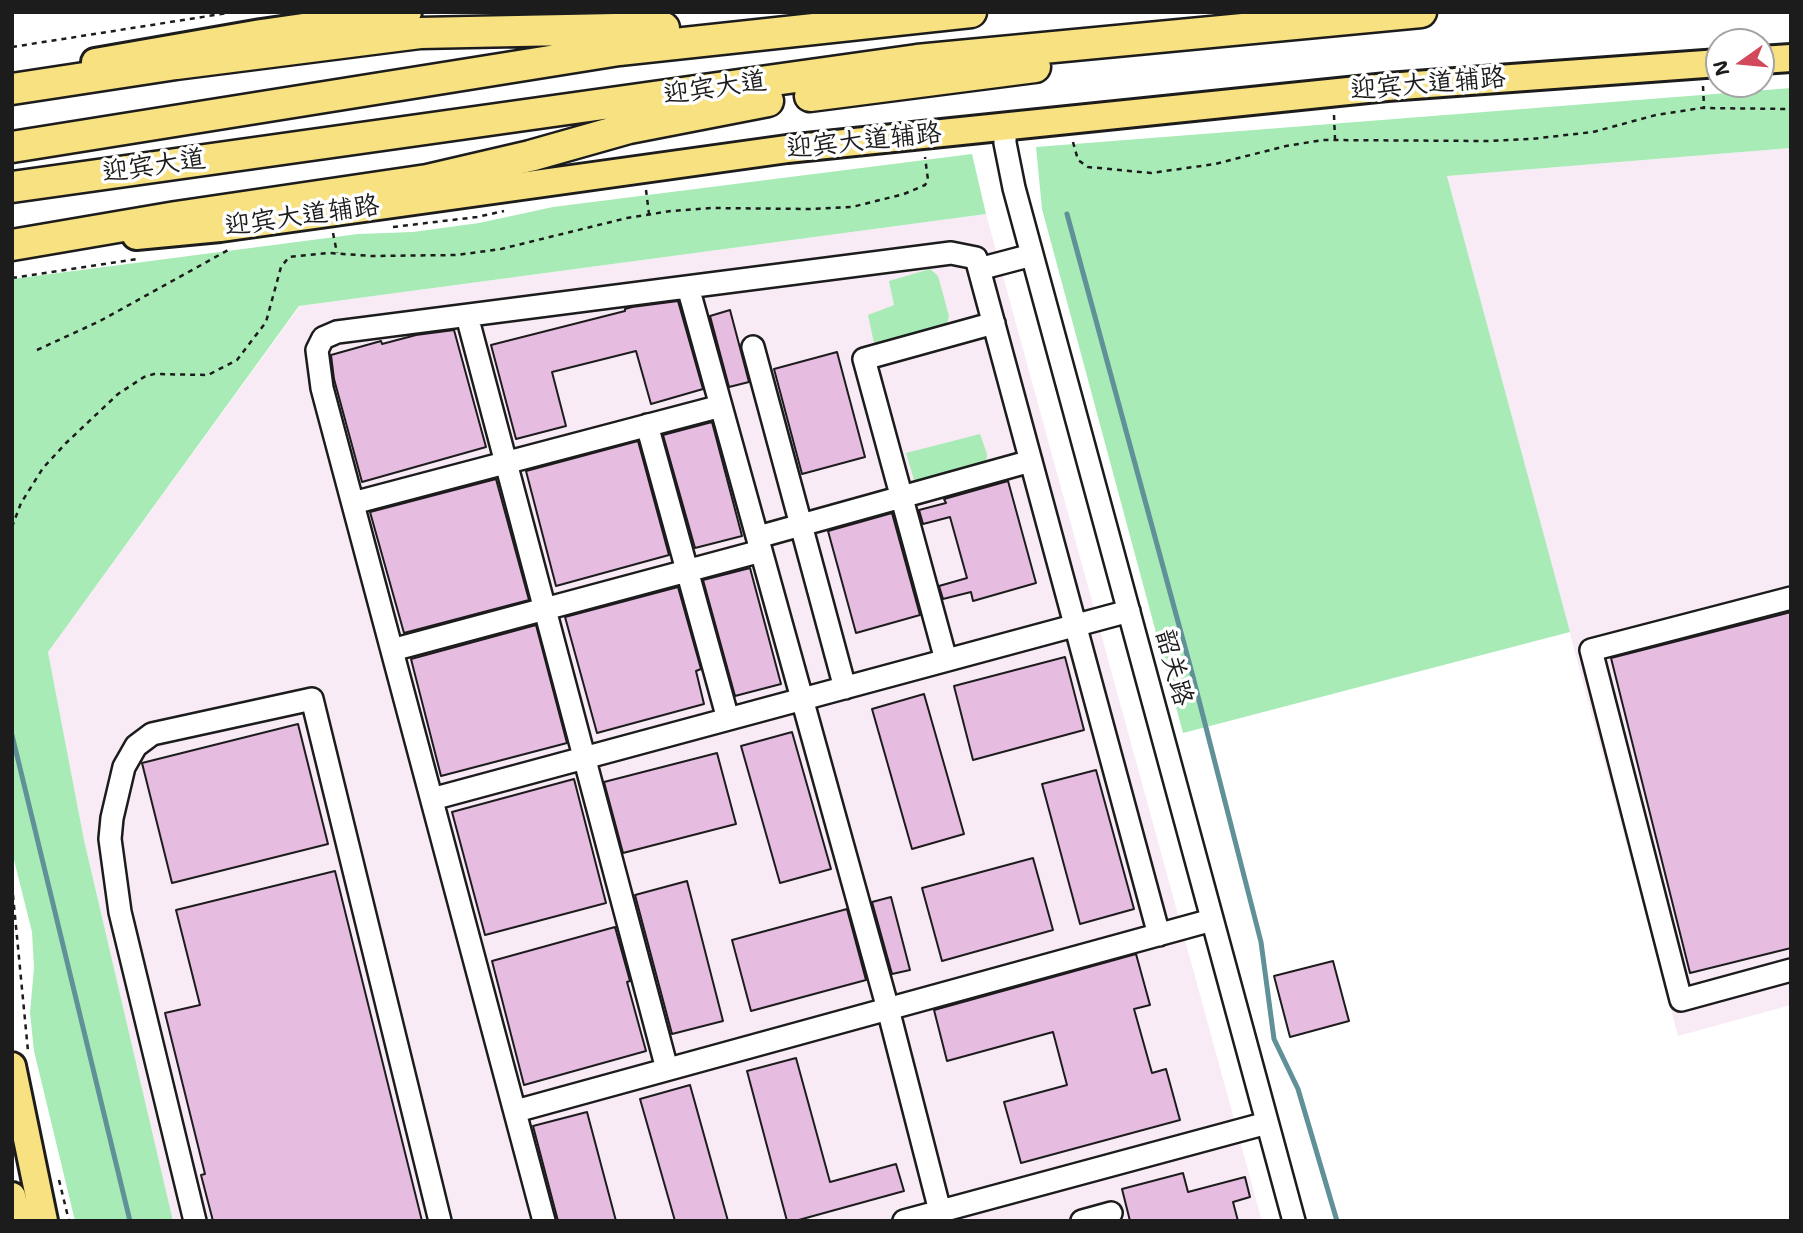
<!DOCTYPE html>
<meta charset="utf-8">
<style>
body{margin:0}
#map{position:relative;width:1803px;height:1233px;overflow:hidden;background:#fff;font-family:"Shantell Sans",sans-serif}
canvas{display:block}
.frame{position:absolute;inset:0;border:14px solid #1c1c1c;pointer-events:none}
.north{position:absolute;left:1705px;top:28px;width:70px;height:70px;box-sizing:border-box;background:#fff;border:2px solid #a4a4a4;border-radius:50%;rotate:255deg;font-size:19px;font-weight:700;line-height:28px;text-align:center;color:#1c1c1c}
.north::after{content:'';display:block;margin:auto;width:24px;height:32px;background:#d1495b;clip-path:polygon(50% 0,100% 100%,50% 72%,0 100%)}
</style>
<div id="map">
<canvas width="1803" height="1233"></canvas>
<div class="frame"></div>
<div class="north">N</div>
</div>
<script>
const c = document.querySelector('canvas').getContext('2d');
c.lineJoin = 'round';
function paint(path, color) { c.fillStyle = color; c.fill(path, 'evenodd'); }
const toPath = rows => new Path2D(rows.map(r => 'M' + r).join(''));
function trace(path, color, width, dash) { c.strokeStyle = color; c.lineWidth = width; c.lineCap = dash ? 'butt' : 'round'; c.setLineDash(dash || []); c.stroke(path); }
function write(font, color, halo, rows, align = 'center') {
  c.font = font + ' "Shantell Sans","LXGW WenKai TC",sans-serif'; c.lineWidth = 7; c.setLineDash([]); c.textBaseline = 'middle'; c.strokeStyle = halo; c.fillStyle = color; for (const [text, x, y, turn = 0] of rows) {
    c.save(); c.translate(x, y); c.rotate((+turn || 0) * Math.PI / 180); c.textAlign = isNaN(turn) ? turn : align; if (halo) c.strokeText(text, 0, 0); c.fillText(text, 0, 0); c.restore();
  }
}
const built = toPath([
 [1791,148,1791,1005,1678,1036,1447,176],
 [986,214,1262,1221,173,1221,84,840,48,652,300,306]
]);
const green = toPath([
 [1791,88,1791,148,1447,176,1570,632,1183,733,1042,209,1036,147],
 [972,154,986,214,299,306,48,652,84,840,173,1221,75,1221,34,1051,30,1013,34,968,32,932,12,852,12,279,358,234,413,232,479,223,553,207],
 [930,269,938,276,949,316,947,324,874,343,868,315,894,305,889,281],
 [980,434,987,454,986,464,923,481,914,480,906,453]
]);
const stream = toPath([
 [1067,214,1192,673,1261,942,1274,1039,1298,1089,1337,1221],
 [12,735,130,1221]
]);
const building = toPath([
 [678,301,703,389,651,404,636,351,552,372,566,426,516,439,491,345,625,311,625,309,632,307,678,301],
 [730,310,749,382,729,387,710,316,730,310],
 [454,330,486,447,362,482,334,379,331,355,381,341,382,344,416,335,454,330],
 [837,352,865,457,802,474,774,369,837,352],
 [712,422,742,536,695,548,663,435,712,422],
 [638,441,669,555,556,586,526,471,638,441],
 [496,479,529,600,404,633,370,512,496,479],
 [1008,481,1036,583,973,601,971,592,943,599,939,586,967,578,950,517,923,524,919,510,946,503,944,499,1008,481],
 [892,513,920,615,856,633,828,531,892,513],
 [750,568,781,684,735,696,703,580,750,568],
 [678,587,701,669,696,671,704,704,597,733,565,617,678,587],
 [1791,612,1791,948,1690,973,1611,658,1791,612],
 [536,625,567,743,441,776,411,659,536,625],
 [1065,657,1084,730,973,760,954,686,1065,657],
 [924,694,964,834,912,849,872,709,924,694],
 [298,724,328,844,172,883,142,763,298,724],
 [792,732,831,869,780,883,741,746,792,732],
 [717,753,736,824,623,853,604,782,717,753],
 [1096,770,1134,909,1080,924,1042,784,1096,770],
 [574,779,606,903,485,935,452,812,574,779],
 [1033,858,1053,930,942,961,922,888,1033,858],
 [335,871,422,1221,213,1221,201,1175,205,1174,165,1013,200,1005,176,910,335,871],
 [687,881,723,1021,672,1034,635,895,687,881],
 [891,897,910,970,892,974,872,902,891,897],
 [847,909,866,980,751,1011,732,940,847,909],
 [615,927,630,981,627,982,646,1051,524,1085,492,961,615,927],
 [1136,954,1150,1005,1134,1009,1152,1073,1166,1069,1180,1120,1021,1163,1004,1102,1067,1085,1053,1032,947,1061,934,1010,1136,954],
 [1333,961,1349,1021,1290,1037,1274,976,1333,961],
 [796,1058,830,1182,896,1164,904,1191,795,1221,787,1221,747,1071,796,1058],
 [690,1085,728,1221,675,1221,640,1099,690,1085],
 [587,1112,616,1221,558,1221,533,1126,587,1112],
 [1183,1173,1188,1192,1245,1177,1250,1197,1233,1202,1238,1221,1130,1221,1122,1189,1183,1173]
]);
const path = toPath([
 [12,47,234,12],
 [1703,86,1704,107],
 [1334,115,1335,139],
 [1073,142,1078,160,1088,167,1151,173,1215,164,1286,146,1323,140,1489,141,1531,139,1593,132,1656,115,1701,108,1791,109],
 [646,190,649,214],
 [393,227,477,217,504,211],
 [333,233,337,253],
 [12,278,137,259],
 [37,350,100,321,230,249],
 [12,527,21,503,43,468,66,443,118,394,144,377,154,374,208,375,237,360,266,322,281,267,289,257,329,253,372,256,457,255,501,249,627,218,671,211,712,208,809,209,852,207,904,194,925,185,928,180,925,157],
 [12,885,28,1051],
 [59,1180,69,1221]
]);
const minor = toPath([
 [1005,128,1005,143,1014,188,1294,1221],
 [979,269,1032,255],
 [688,287,888,1009,940,1211],
 [467,316,667,1069],
 [753,347,845,688],
 [647,425,728,719],
 [353,503,721,406],
 [758,537,1031,461],
 [1791,598,1591,650,1681,1000,1791,970],
 [392,650,761,551],
 [946,660,864,359,994,323],
 [432,799,1129,611],
 [516,1111,1212,920],
 [195,1221,120,912,110,839,112,818,124,767,136,746,152,734,312,699,440,1221],
 [544,1221,322,388,317,350,323,338,337,332,951,253,976,258,1159,935],
 [904,1221,1267,1123],
 [1082,1221,1111,1213]
]);
const major = toPath([
 [1761,60,1791,58],
 [95,62,261,33,408,12],
 [136,236,220,228,787,149,1387,87,1719,63],
 [12,1066,44,1221],
 [12,1196,18,1221]
]);
const highway = toPath([
 [12,89,176,64,420,33,664,28],
 [810,96,1035,67],
 [12,147,619,50,971,12],
 [12,187,917,60,1421,12],
 [12,245,176,217,427,180,530,156,629,128,768,101]
]);
const streetNames = [
 ["迎宾大道辅路",1428,85,-5],
 ["迎宾大道",715,89,-8],
 ["迎宾大道辅路",864,142,-6],
 ["迎宾大道",154,167,-8],
 ["迎宾大道辅路",302,217,-8],
 ["韶关路",1173,668,75]
];
paint(built, '#f8ebf6');
paint(green, '#a8ebb6');
trace(stream, '#609098', 5);
paint(building, '#e7bce1');
trace(building, '#1c1c1c', 2);
trace(minor, '#1c1c1c', 26);
trace(major, '#1c1c1c', 32);
trace(highway, '#1c1c1c', 35);
trace(path, '#1c1c1c', 2.5, [5, 5]);
trace(minor, '#fff', 21);
trace(major, '#f8e181', 26);
trace(highway, '#f8e181', 30);
write('26px', '#1c1c1c', '#fff', streetNames);
</script>
